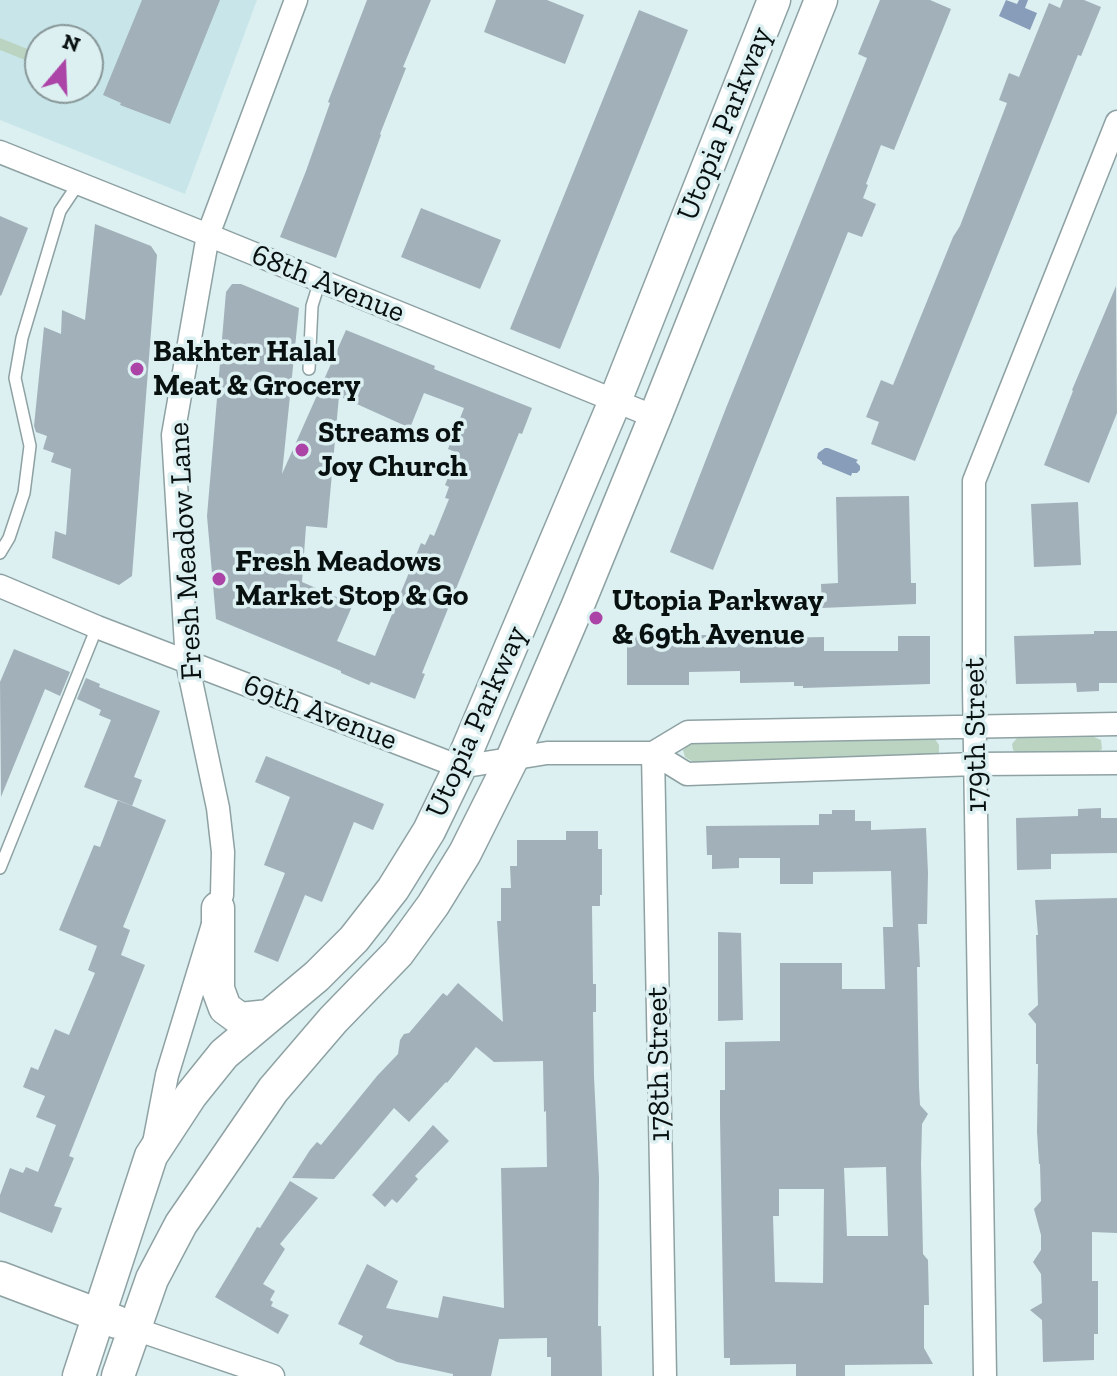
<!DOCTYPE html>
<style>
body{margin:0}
#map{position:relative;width:1117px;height:1376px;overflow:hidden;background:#dceff1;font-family:"Zilla Slab",serif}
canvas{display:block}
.north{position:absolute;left:24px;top:24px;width:80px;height:80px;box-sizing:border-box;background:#dceff1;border:2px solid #889697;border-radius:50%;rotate:19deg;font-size:22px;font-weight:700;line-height:32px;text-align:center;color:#091010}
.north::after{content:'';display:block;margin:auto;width:28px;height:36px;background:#ac44a7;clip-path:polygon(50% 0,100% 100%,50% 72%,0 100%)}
</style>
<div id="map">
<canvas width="1117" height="1376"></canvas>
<div class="north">N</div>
</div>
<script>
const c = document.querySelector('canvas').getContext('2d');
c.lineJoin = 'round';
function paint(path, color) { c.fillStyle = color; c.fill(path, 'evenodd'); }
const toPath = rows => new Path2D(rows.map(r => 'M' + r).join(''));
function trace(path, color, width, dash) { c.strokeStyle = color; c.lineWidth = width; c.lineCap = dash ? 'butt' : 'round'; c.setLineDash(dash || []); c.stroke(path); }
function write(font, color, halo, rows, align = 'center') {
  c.font = font + ' "Zilla Slab",serif'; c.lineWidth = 7; c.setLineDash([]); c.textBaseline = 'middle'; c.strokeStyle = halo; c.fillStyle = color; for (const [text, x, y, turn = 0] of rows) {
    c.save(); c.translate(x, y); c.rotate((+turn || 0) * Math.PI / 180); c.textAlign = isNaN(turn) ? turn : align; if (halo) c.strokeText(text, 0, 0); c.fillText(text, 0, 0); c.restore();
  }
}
const built = toPath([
 [0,0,257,0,185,194,0,120],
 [40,40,88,40,88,88,40,88]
]);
const green = toPath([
 [0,38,40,54,40,66,0,50],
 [1094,737,1101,740,1102,749,1096,753,1018,754,1013,750,1012,744,1017,738],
 [927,738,935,739,939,745,939,753,932,758,693,762,685,757,683,750,689,744,695,742]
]);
const water = toPath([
 [1006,0,1017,4,1019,0,1028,0,1025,8,1037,13,1030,30,999,16],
 [825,448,828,448,858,460,856,462,860,466,860,470,857,473,852,473,851,476,822,464,822,462,817,458,818,453]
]);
const building = toPath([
 [142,0,220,0,170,124,120,105,121,103,103,95],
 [367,0,431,0,403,67,406,68,380,134,381,135,336,258,280,237,306,171,330,103,328,102],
 [496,0,547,0,584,15,565,64,484,32],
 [880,0,930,0,951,9,894,150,881,145,866,184,868,185,863,198,876,204,862,237,848,232,713,570,670,552,726,408,867,58,858,54],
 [1063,0,1084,0,1101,7,1081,56,1078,55,915,461,871,444,879,422,866,417,881,380,893,385,953,237,960,226,1007,103,999,100,1009,73,1019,77,1049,3,1060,8],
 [639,10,688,30,560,349,510,329],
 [421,208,501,240,480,289,401,257],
 [0,216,28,228,1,296,0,295],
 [95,224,151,246,157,255,132,576,119,585,52,558,55,531,66,535,71,469,51,462,54,453,43,449,47,436,36,432,34,426,44,327,61,334,62,310,85,320],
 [232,284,241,284,299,308,282,474,346,330,435,366,434,369,532,408,522,434,519,433,422,673,425,674,415,699,371,682,369,685,341,673,341,671,216,619,207,516,226,292],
 [424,393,464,408,448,449,458,453,445,485,449,487,445,498,449,499,434,536,430,534,425,545,421,543,375,656,337,641,353,604,302,582,306,526,327,528,339,396,410,428],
 [1116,286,1117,413,1089,483,1044,465,1073,391,1072,390],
 [909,496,911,583,916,583,916,604,822,608,821,584,838,583,836,497],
 [1078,502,1081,565,1034,567,1031,504],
 [776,628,776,638,824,637,824,651,898,651,898,636,930,636,930,684,803,688,803,686,794,686,794,682,740,683,740,671,689,672,689,685,627,685,627,641,634,641,634,635,712,635,712,629],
 [1094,631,1117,631,1117,683,1099,683,1099,691,1077,692,1076,683,1016,684,1014,636,1094,634],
 [14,649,70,672,60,696,45,689,1,797,0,682],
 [86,678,100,684,99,687,160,711,134,777,142,780,132,806,84,787,111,720,99,715,101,710,77,699],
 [266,756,384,804,373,830,354,822,322,902,305,895,278,962,254,952,285,873,264,865,290,797,255,782],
 [118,800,166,820,123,927,130,930,121,955,145,965,69,1156,74,1158,54,1206,62,1208,52,1233,0,1212,0,1195,10,1168,23,1173,26,1167,38,1172,56,1125,36,1117,45,1096,23,1087,31,1067,38,1070,55,1029,69,1035,95,973,88,970,97,946,59,930,94,845,100,847],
 [1101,808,1101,818,1117,818,1117,853,1051,854,1051,869,1017,870,1016,818,1078,816,1078,809],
 [832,810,855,810,855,821,871,821,871,830,926,828,928,873,927,924,918,924,920,967,917,967,919,1087,920,1105,928,1114,922,1124,921,1164,923,1254,928,1260,929,1305,924,1305,924,1348,933,1364,845,1365,845,1376,796,1376,796,1364,730,1365,730,1358,724,1358,720,1118,720,1090,725,1090,725,1042,780,1041,780,963,842,963,842,989,885,989,883,927,893,927,891,871,813,872,813,884,780,884,780,858,739,858,739,868,712,869,712,855,707,855,706,826,819,825,819,814,832,814],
 [886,1167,888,1236,847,1236,844,1168],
 [779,1189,824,1189,823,1283,775,1282,773,1216,779,1216],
 [566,831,598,831,598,849,602,849,602,895,600,895,600,906,592,906,593,984,596,984,596,1012,593,1012,594,1077,599,1178,598,1326,601,1326,602,1376,551,1376,551,1357,547,1357,547,1338,499,1339,491,1376,453,1376,453,1374,397,1362,359,1344,363,1336,338,1324,367,1264,398,1281,386,1308,438,1318,443,1296,504,1308,501,1168,547,1167,546,1111,544,1112,543,1061,494,1062,476,1047,447,1083,446,1082,409,1122,394,1108,334,1179,292,1178,310,1150,317,1142,321,1145,377,1076,398,1054,400,1040,404,1034,409,1033,443,993,447,996,458,983,503,1022,497,921,501,921,501,888,511,888,510,866,517,866,517,840,566,840],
 [1117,898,1117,1233,1092,1232,1092,1281,1098,1281,1098,1334,1094,1334,1094,1360,1043,1362,1042,1320,1030,1310,1042,1303,1041,1274,1033,1262,1041,1250,1041,1235,1034,1209,1041,1201,1040,1164,1039,1164,1037,1132,1038,1064,1036,1064,1036,1024,1028,1014,1038,1005,1036,935,1038,935,1035,900],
 [718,932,741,933,743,1020,718,1021],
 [433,1125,449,1141,415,1176,418,1179,397,1203,392,1199,385,1207,372,1195],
 [290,1181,318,1198,280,1244,285,1249,263,1284,275,1291,270,1300,273,1302,271,1306,289,1315,278,1334,215,1297,257,1227,260,1228]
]);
const lane = toPath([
 [309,369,312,306,320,280],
 [0,553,9,538,24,493,30,446,15,378,22,338,60,211,78,184],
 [0,868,97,627]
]);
const street = toPath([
 [0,152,208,235,655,417],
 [0,586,97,627,460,767,547,753,653,753,688,732,1117,724],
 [653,753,665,1376],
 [653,753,687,774,976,764,1117,763],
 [154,1143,167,1075,222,895,223,852,218,808,187,662,173,435,208,235,296,0],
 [135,1329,273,1376],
 [985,1376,974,687,974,481,1117,122]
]);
const secondary = toPath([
 [218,908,218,989,225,1008,240,1019,269,1016],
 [0,1278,117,1322],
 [79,1376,151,1156,191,1095,224,1054,317,976,354,939,393,889,429,831,460,767,615,401,774,0],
 [118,1376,152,1279,181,1224,273,1090,333,1020,398,953,433,905,465,853,512,759,578,605,655,417,821,0]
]);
const markers = [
 [137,369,8,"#ac44a7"],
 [302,450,8,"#ac44a7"],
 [219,579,8,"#ac44a7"],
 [596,618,8,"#ac44a7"]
];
const streetNames = [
 ["Utopia Parkway",725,124,-68],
 ["68th Avenue",328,284,22],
 ["Fresh Meadow Lane",186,551,-93],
 ["69th Avenue",320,713,21],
 ["Utopia Parkway",477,722,-66],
 ["179th Street",976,735,-91],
 ["178th Street",659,1064,-91]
];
const poiNames = [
 ["Bakhter Halal",153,352],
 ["Meat & Grocery",153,386],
 ["Streams of",318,433],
 ["Joy Church",318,467],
 ["Fresh Meadows",235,562],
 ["Market Stop & Go",235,596],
 ["Utopia Parkway",612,601],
 ["& 69th Avenue",612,635]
];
paint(built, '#c8e6e9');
paint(green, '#bbd4c2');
paint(water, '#879db9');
paint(building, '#a2b1b9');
trace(lane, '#8ea1a3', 14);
trace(street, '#8ea1a3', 25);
trace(secondary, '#8ea1a3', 35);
trace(lane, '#fff', 11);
trace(street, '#fff', 22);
trace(secondary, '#fff', 32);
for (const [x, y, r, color] of markers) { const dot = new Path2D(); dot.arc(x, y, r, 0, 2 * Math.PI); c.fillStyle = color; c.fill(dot); trace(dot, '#dceff1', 3); }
write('30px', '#091010', '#dceff1', streetNames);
write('bold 30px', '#091010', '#dceff1', poiNames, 'left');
</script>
